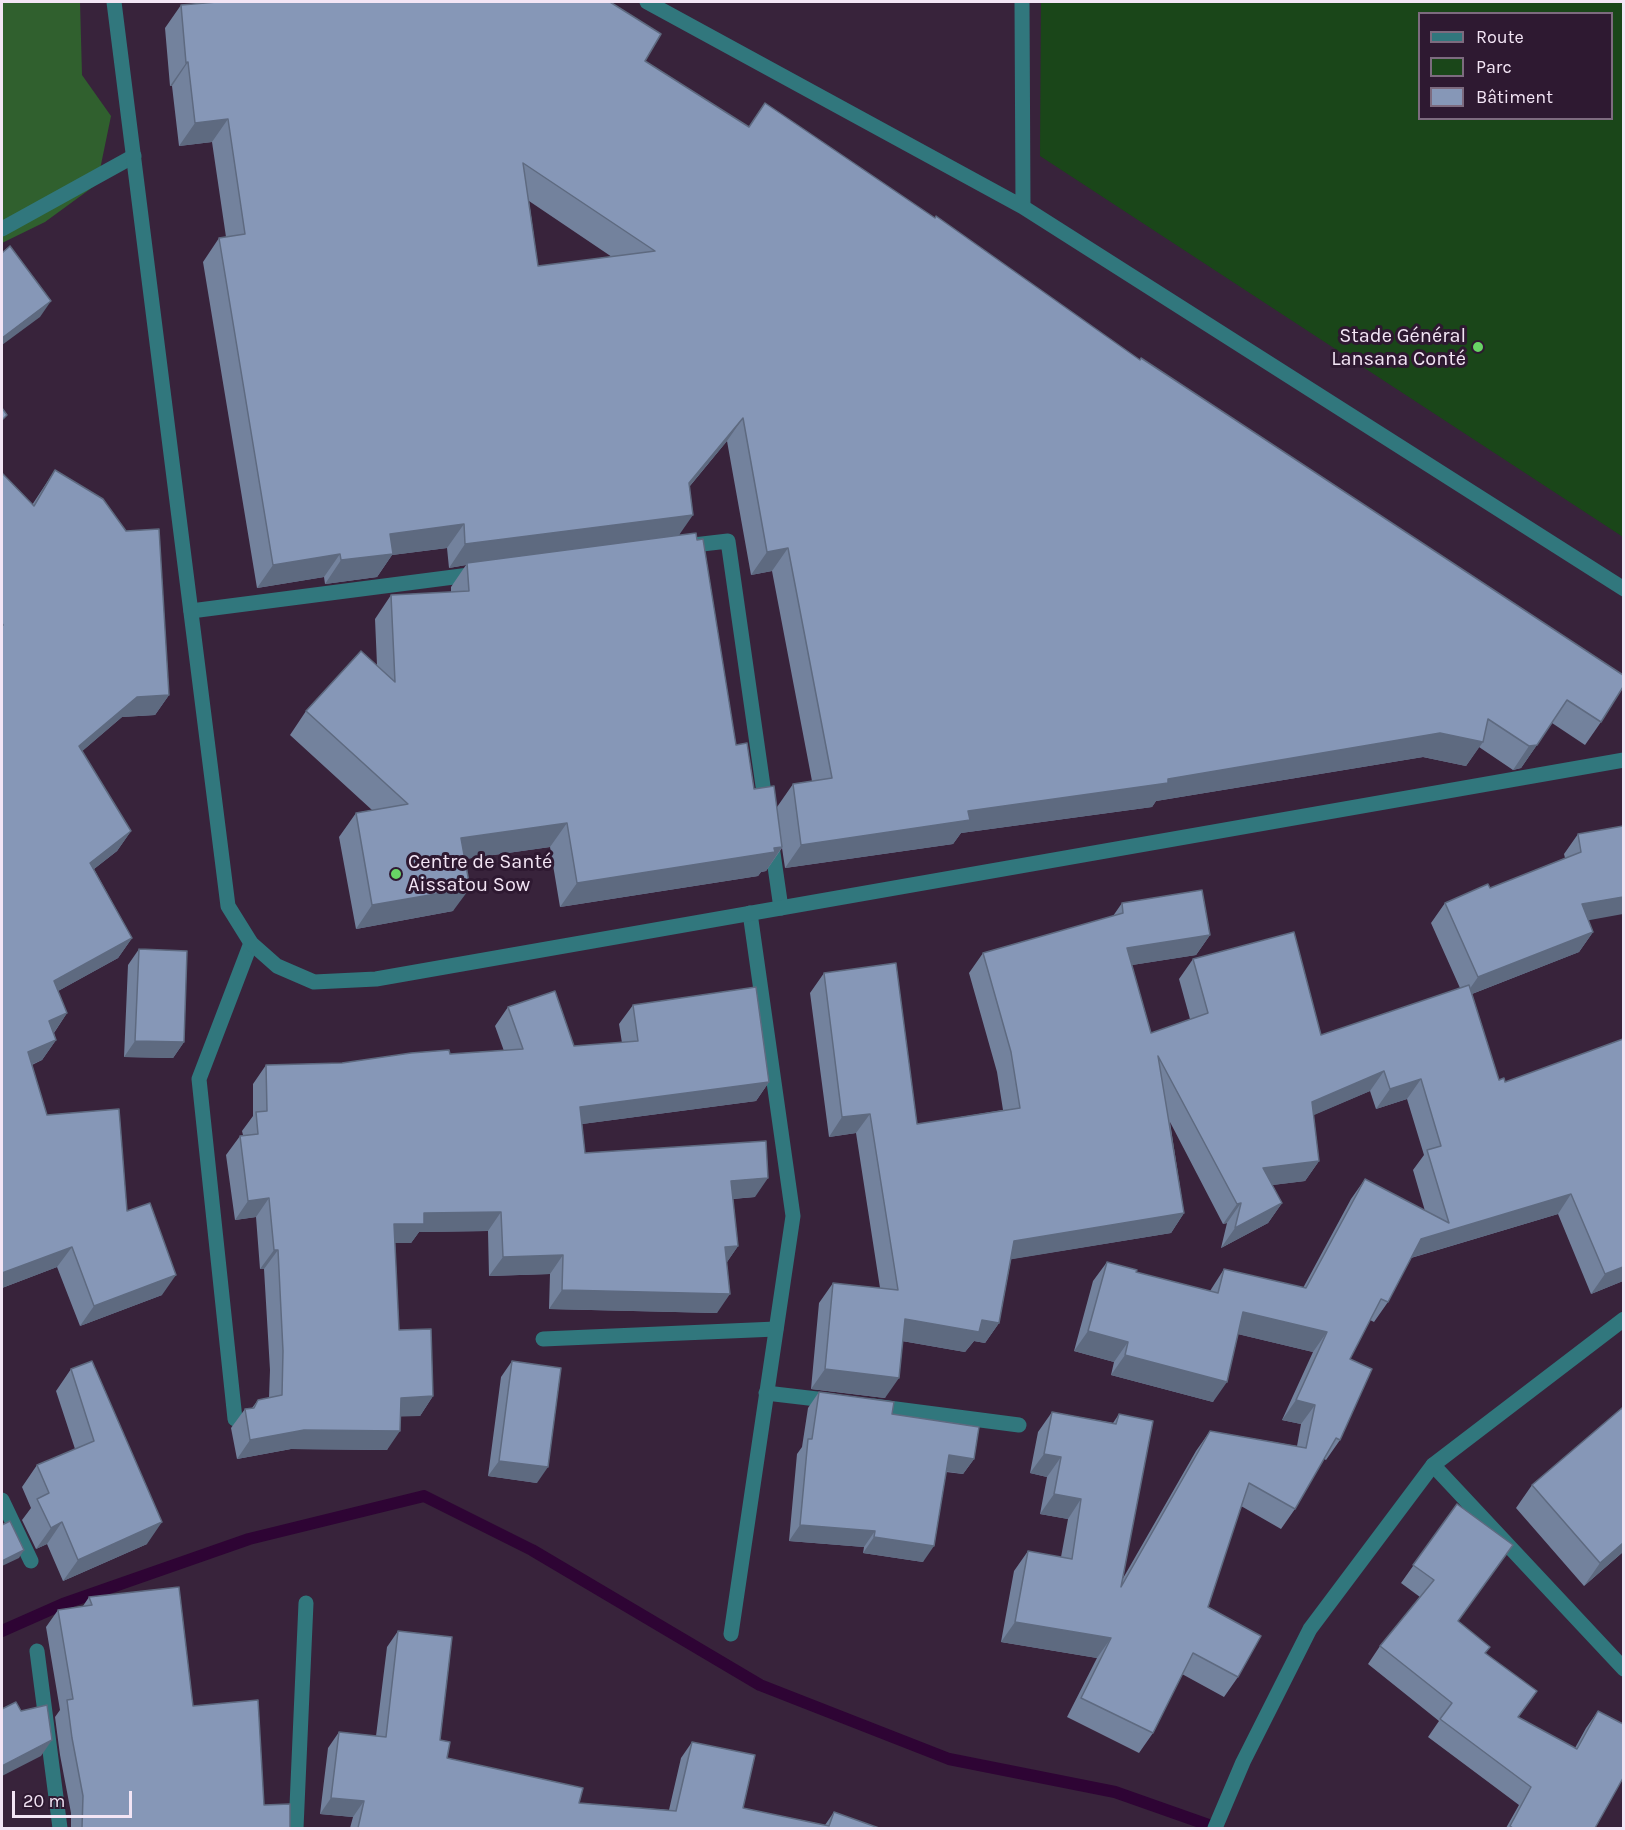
<!DOCTYPE html>
<meta charset="utf-8">
<style>
body{margin:0}
#map{position:relative;width:1625px;height:1830px;overflow:hidden;background:#38233b;font-family:Karla,sans-serif}
canvas{display:block}
.frame{position:absolute;inset:0;border:3px solid #f3e5f5;pointer-events:none}
.legend{position:absolute;left:1418px;top:12px;width:195px;height:108px;box-sizing:border-box;background:#2e1931;border:2px solid #7d6b7f;margin:0;padding:8px 10px;list-style:none;font-size:18px;color:#f3e5f5}
.legend li{display:flex;align-items:center;gap:12px;height:30px}
.legend b{width:30px;border:2px solid #7d6b7f}
.scale{position:absolute;left:12px;top:1791px;width:120px;height:27px;box-sizing:border-box;border:3px solid #f3e5f5;border-top:0;padding-left:8px;font-size:18px;line-height:21px;white-space:nowrap;color:#f3e5f5;-webkit-text-stroke:4px #2e1931;paint-order:stroke}
</style>
<div id="map">
<canvas width="1625" height="1830"></canvas>
<div class="frame"></div>
<ul class="legend">
<li><b style="height:8px;background:#31777d"></b>Route</li>
<li><b style="height:16px;background:#1a4619"></b>Parc</li>
<li><b style="height:16px;background:#8697b7"></b>Bâtiment</li>
</ul>
<div class="scale">20 m</div>
</div>
<script>
const c = document.querySelector('canvas').getContext('2d');
c.lineJoin = 'round';
function paint(path, color) { c.fillStyle = color; c.fill(path, 'evenodd'); }
const toPath = rows => new Path2D(rows.map(r => 'M' + r).join(''));
function trace(path, color, width, dash) { c.strokeStyle = color; c.lineWidth = width; c.lineCap = dash ? 'butt' : 'round'; c.setLineDash(dash || []); c.stroke(path); }
function write(font, color, halo, rows, align = 'center') {
  c.font = font + ' Karla,sans-serif'; c.lineWidth = 6; c.setLineDash([]); c.textBaseline = 'middle'; c.strokeStyle = halo; c.fillStyle = color; for (const [text, x, y, turn = 0] of rows) {
    c.save(); c.translate(x, y); c.rotate((+turn || 0) * Math.PI / 180); c.textAlign = isNaN(turn) ? turn : align; if (halo) c.strokeText(text, 0, 0); c.fillText(text, 0, 0); c.restore();
  }
}
const green = toPath([
 [1041,2,1623,2,1623,537,1040,156],
 [1420,14,1612,14,1612,118,1420,118]
]);
const forest = toPath([
 [2,2,80,2,82,75,111,116,97,184,45,222,2,243]
]);
const stream = toPath([
 [2,1631,63,1604,249,1539,424,1496,532,1550,760,1685,949,1759,1115,1792,1217,1828]
]);
const service = toPath([
 [647,2,1023,207],
 [1022,2,1023,207,1624,589],
 [543,1339,776,1329]
]);
const minor = toPath([
 [2,229,134,156],
 [685,546,728,541,766,807],
 [191,611,477,574],
 [771,839,781,908],
 [766,1393,834,1401],
 [873,1406,1019,1425],
 [235,1419,199,1079,251,943],
 [1433,1465,1624,1669],
 [2,1500,31,1561],
 [731,1634,793,1216,750,913],
 [37,1651,60,1828],
 [296,1828,306,1603]
]);
const tertiary = toPath([
 [114,2,228,906,251,943,277,966,314,982,376,979,1624,760],
 [1215,1828,1243,1762,1310,1629,1433,1465,1624,1319]
]);
const wall = toPath([
 [181,5,645,61,1601,722,1585,745,1552,723,1521,768,1513,770,1479,747,1466,766,1423,757,1156,801,1152,807,961,833,953,844,785,868,782,848,766,871,761,872,758,876,560,907,550,847,465,859,453,911,356,929,339,837,356,813,372,810,290,735,306,711,377,665,375,619,391,595,451,592,451,587,466,565,449,568,447,548,392,555,377,577,325,584,324,577,257,588,203,262,219,238,226,237,212,142,179,146,172,86,170,86,165,28],
 [529,201,612,257,538,266],
 [727,441,751,575,772,571,812,781,793,784,777,807,754,789,736,745,679,536,690,486],
 [55,470,169,695,155,715,122,717,82,751,131,831,117,851,94,869,132,938,118,958,58,991,67,1013,54,1033,56,1040,42,1060,32,1065,47,1115,127,1211,162,1295,80,1326,57,1267,2,1288,2,474,32,505],
 [1623,826,1588,921,1593,932,1579,952,1472,994,1499,1080,1505,1082,1623,1039,1623,1281,1591,1294,1558,1214,1411,1258,1388,1302,1374,1322,1370,1320,1350,1359,1340,1440,1326,1460,1324,1459,1295,1509,1281,1529,1241,1506,1208,1607,1238,1677,1224,1697,1182,1674,1153,1733,1139,1753,1067,1717,1097,1658,1001,1642,1014,1571,1028,1551,1061,1557,1068,1519,1040,1514,1047,1477,1030,1473,1038,1432,1052,1412,1113,1423,1119,1414,1122,1580,1196,1451,1210,1431,1297,1446,1301,1424,1282,1420,1313,1352,1238,1334,1213,1402,1111,1375,1114,1362,1074,1351,1093,1281,1107,1262,1136,1272,1210,1291,1224,1269,1303,1288,1351,1199,1365,1179,1425,1211,1413,1170,1424,1155,1407,1099,1376,1109,1370,1091,1313,1115,1319,1161,1305,1181,1272,1185,1282,1203,1268,1223,1221,1248,1227,1223,1223,1224,1170,1122,1184,1213,1171,1233,1011,1259,999,1323,985,1343,974,1341,965,1352,902,1341,885,1398,811,1389,819,1303,833,1283,880,1288,856,1133,829,1137,810,993,824,973,917,1124,1003,1110,997,1072,969,973,983,953,1113,916,1122,903,1210,935,1196,955,1132,965,1151,1033,1190,1019,1179,979,1193,959,1321,1035,1460,988,1431,923,1445,903,1490,888,1565,858,1564,854,1578,834],
 [139,949,184,1042,173,1058,124,1057,128,965],
 [633,1005,769,1082,756,1101,582,1124,585,1153,755,1197,733,1199,738,1246,727,1262,717,1313,549,1309,550,1274,489,1276,488,1231,419,1232,411,1243,395,1243,399,1330,433,1396,420,1416,400,1416,387,1450,291,1449,237,1459,231,1428,245,1409,252,1408,258,1400,269,1398,270,1370,264,1269,260,1269,256,1217,235,1220,226,1155,240,1136,243,1135,242,1131,253,1116,253,1084,266,1065,342,1063,504,1051,495,1026,508,1007,574,1046,622,1043,619,1024],
 [512,1361,537,1483,488,1476,501,1377],
 [71,1369,147,1544,63,1581,47,1544,36,1549,22,1520,31,1508,22,1487,37,1465,75,1449,56,1391],
 [819,1392,974,1459,963,1474,946,1472,923,1562,863,1553,864,1547,789,1541,797,1454,802,1447,808,1408],
 [1532,1485,1623,1552,1584,1586,1516,1508],
 [1457,1504,1458,1621,1486,1653,1518,1717,1575,1748,1586,1728,1598,1711,1595,1828,1506,1828,1519,1805,1428,1737,1439,1721,1368,1664,1380,1646,1420,1597,1401,1583],
 [89,1597,193,1706,264,1805,290,1828,71,1828,71,1813,60,1755,55,1717,60,1710,46,1627,58,1610,83,1606],
 [398,1631,447,1758,579,1803,669,1810,681,1758,692,1742,743,1808,825,1825,834,1812,879,1828,350,1828,353,1817,320,1814,328,1748,339,1732,376,1736,387,1647]
]);
const shadedWall = toPath([
 [188,62,172,86,170,86,186,63],
 [228,119,212,142,179,146,195,123],
 [51,301,40,317,2,345,2,338],
 [743,418,727,441,673,506,689,483],
 [693,515,677,538,467,563,466,565,449,568,465,544],
 [464,524,447,548,392,555,377,577,325,584,341,560,390,534],
 [788,548,772,571,751,575,767,552],
 [340,554,324,577,257,588,273,565],
 [169,695,155,715,122,717,65,766,79,746,137,697],
 [1440,733,1483,742,1466,766,1423,757,1156,801,1152,807,961,833,953,844,785,868,801,845,968,811],
 [1537,745,1521,768,1513,770,1529,746],
 [567,823,550,847,444,862,461,838],
 [131,831,117,851,76,883,90,863],
 [782,847,766,871,761,872,758,876,560,907,577,883],
 [470,888,453,911,356,929,372,905],
 [1623,897,1623,914,1568,924,1582,904],
 [1593,932,1579,952,1464,997,1478,977],
 [1210,935,1196,955,1113,968,1127,948],
 [132,938,118,958,40,1001,54,981],
 [67,1013,53,1034,49,1021],
 [56,1040,42,1060,14,1072,28,1052],
 [135,1041,184,1042,173,1058,124,1057],
 [1384,1071,1370,1091,1298,1122,1312,1102],
 [1421,1079,1407,1099,1376,1109,1390,1089],
 [769,1082,756,1101,567,1126,580,1107],
 [870,1114,856,1133,829,1137,842,1117],
 [1319,1161,1305,1181,1249,1188,1263,1168],
 [768,1178,755,1197,718,1200,731,1181],
 [1571,1194,1558,1214,1407,1259,1421,1239],
 [269,1198,256,1217,235,1220,248,1201],
 [1241,1203,1227,1223,1223,1224,1237,1204],
 [1282,1203,1268,1223,1221,1248,1235,1228],
 [501,1212,488,1231,419,1232,411,1243,381,1243,394,1224,424,1213],
 [1184,1213,1171,1233,1001,1261,1014,1241],
 [738,1246,725,1265,725,1247],
 [72,1247,57,1267,2,1288,2,1273],
 [274,1250,278,1250,264,1269,260,1269],
 [563,1255,550,1274,489,1276,503,1257],
 [1623,1267,1623,1281,1591,1294,1605,1274],
 [176,1275,162,1295,80,1326,94,1306],
 [562,1290,730,1294,717,1313,549,1309],
 [1243,1312,1327,1332,1313,1352,1229,1332],
 [905,1319,982,1320,999,1323,985,1343,974,1341,965,1352,891,1339],
 [1088,1331,1128,1342,1114,1362,1074,1351],
 [1125,1355,1227,1382,1213,1402,1111,1375],
 [825,1369,899,1378,885,1398,811,1389],
 [433,1396,420,1416,387,1417,401,1398],
 [1296,1400,1315,1405,1301,1424,1282,1420],
 [304,1430,400,1431,387,1450,291,1449,237,1459,250,1440],
 [1044,1454,1061,1457,1047,1477,1030,1473],
 [949,1455,974,1459,963,1474,938,1470],
 [499,1461,548,1467,537,1483,488,1476],
 [1054,1494,1081,1499,1068,1519,1040,1514],
 [62,1522,47,1544,36,1549,51,1528],
 [162,1522,147,1544,63,1581,78,1560],
 [800,1525,875,1531,864,1547,789,1541],
 [874,1537,934,1546,923,1562,863,1553],
 [1623,1543,1623,1552,1584,1586,1600,1563],
 [24,1550,19,1558,2,1566,2,1561],
 [1015,1622,1111,1638,1097,1658,1001,1642],
 [52,1740,41,1756,2,1776,2,1766],
 [331,1798,364,1801,353,1817,320,1814]
]);
const building = toPath([
 [217,2,610,2,661,34,645,61,749,127,765,103,935,218,936,216,1140,360,1141,358,1623,675,1623,687,1601,722,1567,700,1537,745,1529,746,1488,719,1483,742,1440,733,1168,779,1168,783,968,811,970,820,801,845,793,784,832,778,788,548,767,552,743,418,689,483,693,515,465,544,464,524,390,534,393,554,341,560,340,554,273,565,219,238,245,234,228,119,195,123,188,62,186,63,181,5,217,2],
 [523,163,655,251,538,266,523,163],
 [10,246,51,301,2,338,2,253,10,246],
 [2,408,7,415,2,420,2,408],
 [55,470,103,499,126,531,159,529,169,695,137,697,79,746,131,831,90,863,132,938,54,981,67,1013,49,1021,56,1040,28,1052,47,1115,119,1109,127,1211,150,1203,176,1275,94,1306,72,1247,2,1273,2,626,3,625,2,623,2,473,34,506,55,470],
 [696,533,697,540,703,539,736,745,747,743,754,789,774,786,782,847,774,848,775,852,577,883,567,823,461,838,470,888,372,905,356,813,408,804,306,711,361,651,395,682,391,595,469,591,467,563,696,533],
 [1623,826,1623,897,1582,904,1593,932,1478,977,1445,903,1488,884,1490,888,1581,852,1578,834,1623,826],
 [1202,890,1210,935,1127,948,1151,1033,1208,1013,1193,959,1294,932,1321,1035,1469,985,1499,1080,1504,1078,1505,1082,1623,1039,1623,1267,1605,1274,1571,1194,1421,1239,1388,1302,1381,1299,1350,1359,1372,1369,1340,1440,1336,1438,1295,1509,1249,1483,1208,1607,1261,1636,1238,1677,1193,1653,1153,1733,1081,1698,1111,1638,1015,1622,1028,1551,1072,1559,1081,1499,1054,1494,1061,1457,1044,1454,1052,1412,1116,1424,1119,1414,1153,1421,1121,1587,1210,1431,1306,1448,1315,1405,1296,1400,1327,1332,1243,1312,1227,1382,1125,1355,1128,1342,1088,1331,1107,1262,1137,1270,1136,1272,1218,1293,1224,1269,1306,1288,1365,1179,1449,1223,1427,1150,1441,1146,1421,1079,1390,1089,1384,1071,1312,1102,1319,1161,1263,1168,1282,1203,1235,1228,1241,1203,1237,1204,1158,1056,1184,1213,1014,1241,999,1323,982,1320,979,1332,905,1319,899,1378,825,1369,833,1283,898,1290,870,1114,842,1117,824,973,896,963,917,1124,1020,1108,1011,1052,983,953,1123,913,1122,903,1202,890],
 [139,949,187,951,184,1042,135,1041,139,949],
 [756,987,769,1082,580,1107,585,1153,766,1141,768,1178,731,1181,738,1246,725,1247,730,1294,562,1290,563,1255,503,1257,501,1212,424,1213,424,1224,394,1224,399,1330,431,1329,433,1396,401,1398,400,1431,304,1430,250,1440,245,1409,254,1408,258,1400,282,1395,283,1351,278,1250,274,1250,269,1198,248,1201,240,1136,258,1134,256,1112,267,1111,266,1065,342,1063,411,1053,449,1050,450,1054,523,1049,508,1007,555,991,574,1046,638,1041,633,1005,756,987],
 [92,1361,162,1522,78,1560,62,1522,51,1528,37,1499,49,1493,37,1465,94,1441,71,1369,92,1361],
 [512,1361,561,1368,548,1467,499,1461,512,1361],
 [819,1392,894,1402,892,1414,979,1427,974,1459,949,1455,934,1546,874,1537,875,1531,800,1525,808,1439,812,1439,819,1392],
 [1622,1408,1623,1411,1623,1543,1600,1563,1532,1485,1622,1408],
 [1457,1504,1513,1545,1458,1621,1490,1647,1485,1653,1537,1691,1518,1717,1577,1749,1598,1711,1623,1724,1623,1778,1595,1828,1513,1828,1510,1826,1531,1787,1440,1719,1452,1703,1380,1646,1434,1580,1413,1565,1457,1504],
 [10,1521,24,1550,2,1561,2,1525,10,1521],
 [179,1587,193,1706,258,1700,264,1805,290,1804,290,1828,82,1828,83,1796,72,1738,67,1700,73,1699,58,1610,92,1605,89,1597,179,1587],
 [398,1631,452,1637,440,1740,450,1742,447,1758,583,1788,579,1803,676,1811,692,1742,755,1755,743,1808,829,1826,834,1812,879,1828,358,1828,364,1801,331,1798,339,1732,386,1737,398,1631],
 [16,1702,21,1711,47,1705,52,1740,2,1766,2,1709,16,1702]
]);
const markers = [
 [1478,347,6,"#68d465"],
 [396,874,6,"#68d465"]
];
const poiNames = [
 ["Stade Général",1466,336],
 ["Lansana Conté",1466,359],
 ["Centre de Santé",408,862,"left"],
 ["Aissatou Sow",408,885,"left"]
];
paint(green, '#1a4619');
paint(forest, '#30602e');
trace(stream, '#2e0434', 12);
trace(service, '#31777d', 15);
trace(minor, '#31777d', 15);
trace(tertiary, '#31777d', 15);
paint(wall, '#73829d');
paint(shadedWall, '#5e6a80');
paint(building, '#8697b7');
trace(building, '#5e6a80', 1.5);
for (const [x, y, r, color] of markers) { const dot = new Path2D(); dot.arc(x, y, r, 0, 2 * Math.PI); c.fillStyle = color; c.fill(dot); trace(dot, '#2e1931', 2); }
write('20px', '#f3e5f5', '#2e1931', poiNames, 'right');
</script>
